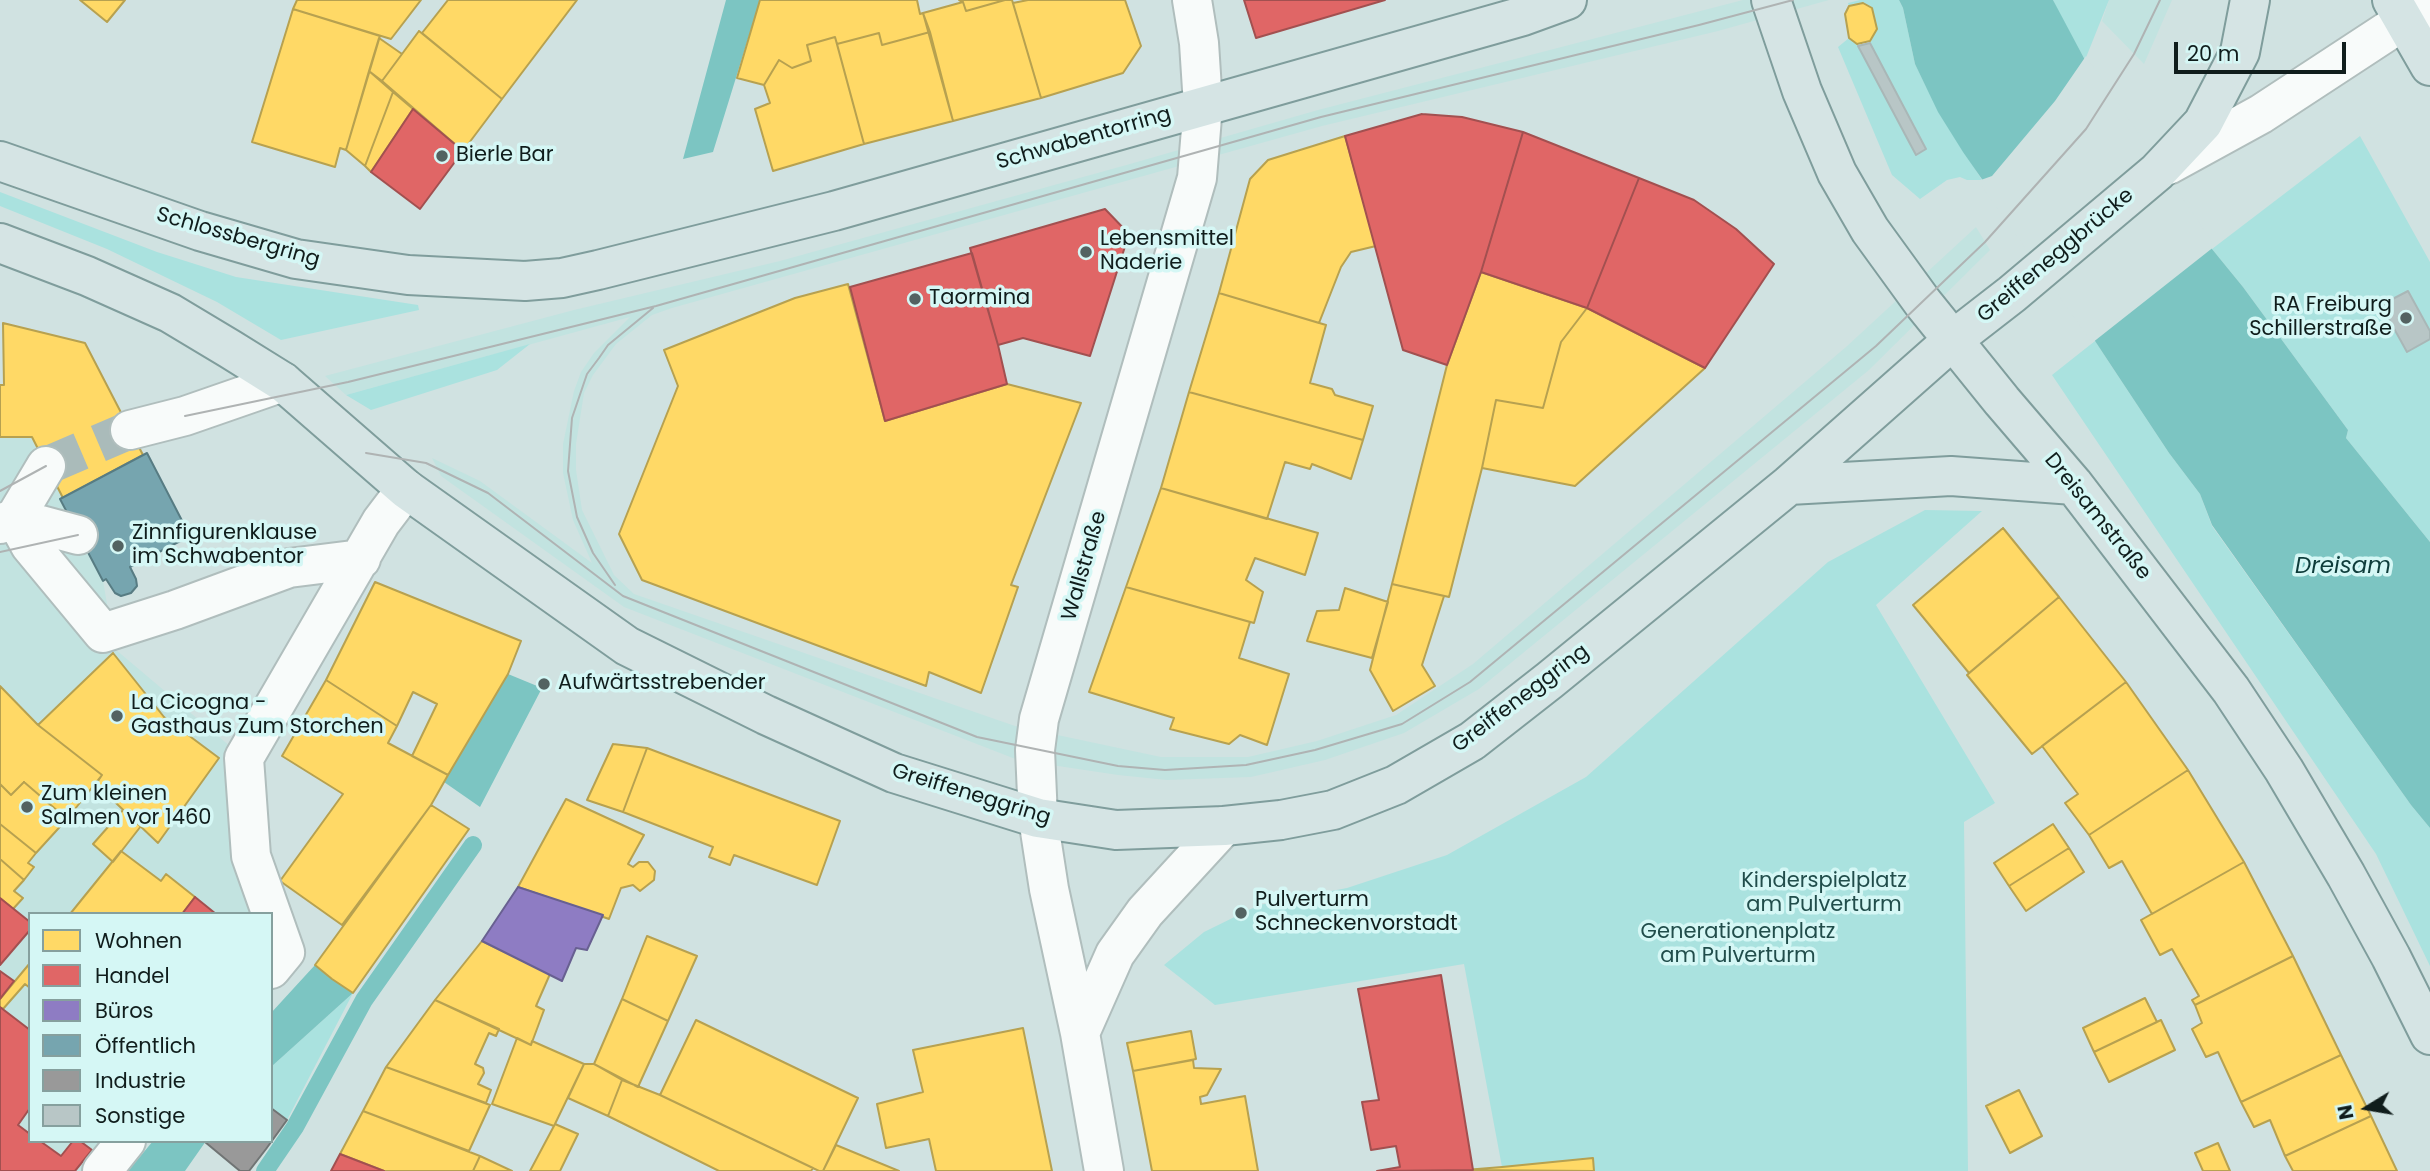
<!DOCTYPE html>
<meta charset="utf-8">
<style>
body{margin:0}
#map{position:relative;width:2430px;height:1171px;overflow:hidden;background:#d0e2e1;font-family:Poppins,sans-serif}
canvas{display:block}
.legend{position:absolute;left:28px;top:912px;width:245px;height:231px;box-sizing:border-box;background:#d5f7f5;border:2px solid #86a09e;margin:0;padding:9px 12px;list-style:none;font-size:21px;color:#101d1c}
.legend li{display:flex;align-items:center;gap:14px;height:35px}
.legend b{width:35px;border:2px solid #86a09e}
.north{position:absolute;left:2332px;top:1073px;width:70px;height:70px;-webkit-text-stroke:5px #d5f7f5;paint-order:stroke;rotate:259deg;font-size:19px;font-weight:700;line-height:28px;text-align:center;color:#101d1c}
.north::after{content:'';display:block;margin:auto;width:24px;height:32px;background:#101d1c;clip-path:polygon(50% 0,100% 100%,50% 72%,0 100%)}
.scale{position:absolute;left:2174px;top:42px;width:172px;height:32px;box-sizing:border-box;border:4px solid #101d1c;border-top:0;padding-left:9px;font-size:21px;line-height:24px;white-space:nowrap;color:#101d1c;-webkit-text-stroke:5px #d5f7f5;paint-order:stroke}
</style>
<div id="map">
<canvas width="2430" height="1171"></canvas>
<ul class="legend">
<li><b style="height:19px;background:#ffd966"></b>Wohnen</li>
<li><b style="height:19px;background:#e06666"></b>Handel</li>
<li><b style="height:19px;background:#8e7cc3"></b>Büros</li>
<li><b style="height:19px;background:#76a5af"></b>Öffentlich</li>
<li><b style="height:19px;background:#999"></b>Industrie</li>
<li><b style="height:19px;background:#b8c6c6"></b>Sonstige</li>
</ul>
<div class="north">N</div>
<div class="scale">20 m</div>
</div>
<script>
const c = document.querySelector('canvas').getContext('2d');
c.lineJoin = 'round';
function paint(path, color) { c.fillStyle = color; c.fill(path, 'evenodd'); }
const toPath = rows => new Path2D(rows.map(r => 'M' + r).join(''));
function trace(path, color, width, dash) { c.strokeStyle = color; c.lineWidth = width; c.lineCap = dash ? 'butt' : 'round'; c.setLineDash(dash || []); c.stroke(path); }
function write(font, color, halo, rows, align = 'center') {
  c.font = font + ' Poppins,sans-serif'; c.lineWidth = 7; c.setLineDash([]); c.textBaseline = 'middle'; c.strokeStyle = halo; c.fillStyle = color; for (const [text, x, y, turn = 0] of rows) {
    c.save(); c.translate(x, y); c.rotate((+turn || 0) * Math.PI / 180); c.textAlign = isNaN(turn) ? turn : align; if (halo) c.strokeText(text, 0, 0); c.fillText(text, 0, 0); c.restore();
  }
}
const built = toPath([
 [1743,0,1829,0,1718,31,1322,126,672,308,652,315,616,344,593,375,584,393,576,444,576,470,582,510,614,575,634,594,1015,726,1161,757,1248,757,1317,741,1396,715,1473,664,1846,347,1976,227,1990,250,1869,370,1479,689,1404,733,1325,760,1251,777,1167,780,1118,775,1018,760,624,607,441,476,432,458,480,481,592,563,573,520,563,473,563,444,574,391,581,372,594,353,630,317,346,395,325,376,574,310,780,261,1130,164,1318,110],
 [2109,0,2172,0,2144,64,2102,21],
 [0,385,4,385,32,437,63,498,60,500,103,581,115,649,244,758,271,914,30,914,30,1141,128,1141,103,1171,0,1171]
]);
const green = toPath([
 [1860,0,1899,0,1903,8,1915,64,1939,112,1982,180,1967,180,1960,177,1947,180,1920,199,1892,175,1838,47,1849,38,1857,44,1916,154,1926,148,1870,43,1877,29,1863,3,1849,6,1848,3],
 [2053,0,2109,0,2085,60,2058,11],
 [2360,136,2430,262,2430,542,2346,438,2348,430,2243,287,2212,249],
 [0,192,157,252,236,277,418,305,419,310,281,340,217,302,107,249,0,206],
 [2095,341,2169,453,2200,494,2212,526,2411,805,2430,828,2430,966,2376,854,2052,375],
 [530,344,497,370,371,410,346,395],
 [1925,510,1982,511,1876,605,1995,803,1964,822,1968,1171,1594,1171,1592,1158,1502,1167,1464,964,1215,1005,1164,965,1204,932,1259,905,1347,888,1447,855,1586,777,1828,562],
 [353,993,287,1120,271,1108,271,1067]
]);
const water = toPath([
 [726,0,760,0,713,152,683,159],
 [1899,0,2053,0,2085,60,2212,249,2243,287,2348,430,2346,438,2430,542,2430,828,2411,805,2212,525,2200,494,2169,453,2095,341,1963,152,1938,112,1915,64,1903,8],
 [508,674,542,688,480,807,444,782],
 [315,965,332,979,353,993,271,1067,271,1013],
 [153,1141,206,1141,185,1171,128,1171]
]);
const pier = toPath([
 [2086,56,2215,246,2092,343,1978,181,1992,176,2055,101]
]);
const homes = toPath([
 [80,0,125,0,107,22,80,0],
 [297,0,421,0,391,39,293,9,297,0],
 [448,0,577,0,502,99,422,33,448,0],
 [760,0,917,0,920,14,923,13,930,32,882,45,879,33,837,44,835,37,807,45,811,61,792,68,779,60,764,85,737,78,760,0],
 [959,0,1005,0,966,11,963,2,959,0],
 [1005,0,1012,0,1041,98,953,121,923,13,963,2,966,11,1005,0],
 [1028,0,1125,0,1141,46,1123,73,1041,98,1013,3,1028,0],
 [1863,3,1872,8,1877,29,1870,41,1857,44,1849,38,1845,14,1849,6,1863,3],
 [293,9,380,36,346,150,340,148,335,167,252,142,293,9],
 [419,31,502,99,463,151,382,81,419,31],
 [930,32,953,121,864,144,837,44,879,33,882,45,930,32],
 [835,37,864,144,773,171,755,109,770,103,764,85,779,60,792,68,811,61,807,45,835,37],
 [379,38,402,54,382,81,369,71,379,38],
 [369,71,393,92,365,166,346,150,369,71],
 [393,92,413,109,371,172,365,166,393,92],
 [1345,136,1376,246,1351,252,1341,267,1319,323,1219,293,1250,179,1268,160,1345,136],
 [1481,272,1587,308,1561,342,1543,408,1496,400,1482,468,1449,597,1392,584,1447,365,1481,272],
 [848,284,885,421,1007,384,1081,403,1011,585,1018,587,981,693,929,672,926,686,642,580,619,534,678,386,664,350,795,298,848,284],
 [1219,293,1326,325,1310,383,1332,389,1335,395,1373,406,1363,440,1189,392,1219,293],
 [1587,308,1705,368,1575,486,1482,468,1496,400,1543,408,1561,342,1587,308],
 [3,323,85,343,143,455,63,498,32,437,0,437,0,385,4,385,3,323],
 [1189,392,1363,440,1351,479,1312,464,1310,469,1285,462,1267,519,1161,488,1189,392],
 [1161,488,1318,533,1305,575,1255,558,1246,580,1263,592,1254,623,1126,587,1161,488],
 [2003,528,2059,597,1969,673,1913,605,2003,528],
 [375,582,521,641,508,674,448,775,412,756,437,704,413,692,397,726,326,680,375,582],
 [1392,584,1444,596,1422,665,1435,686,1393,711,1370,670,1392,584],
 [1126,587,1250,622,1239,658,1289,674,1267,745,1240,735,1229,744,1170,729,1174,718,1089,692,1126,587],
 [1345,588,1388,602,1372,658,1307,641,1317,611,1339,610,1345,588],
 [2059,597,2126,682,2032,754,1967,675,2059,597],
 [113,653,164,717,219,758,158,843,96,784,102,775,38,725,113,653],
 [326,680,397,726,388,743,448,775,431,805,342,925,280,881,343,794,282,756,326,680],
 [2126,682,2188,770,2089,835,2065,803,2078,794,2042,746,2126,682],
 [0,686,38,725,102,775,67,819,24,782,11,795,0,784,0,686],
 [613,744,647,748,623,812,587,800,613,744],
 [647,748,840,821,817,885,734,855,730,865,709,857,713,847,623,812,647,748],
 [2188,770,2244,862,2152,914,2122,861,2109,868,2089,835,2188,770],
 [24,782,67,819,36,853,0,824,0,784,11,795,24,782],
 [566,799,644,835,628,864,633,867,639,862,648,862,655,871,654,880,640,891,633,885,621,888,609,919,518,887,566,799],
 [431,805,469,829,353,993,332,979,315,965,431,805],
 [123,810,141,826,113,862,93,844,123,810],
 [0,824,36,853,28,863,34,867,24,880,0,859,0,824],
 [2053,824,2069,848,2009,886,1994,863,2053,824],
 [2069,848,2084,872,2026,911,2009,886,2069,848],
 [121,851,161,881,166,874,195,897,182,914,70,914,121,851],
 [0,859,24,880,14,891,23,898,13,909,0,898,0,859],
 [2244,862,2293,956,2195,1005,2192,1000,2199,996,2172,949,2160,955,2141,920,2244,862],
 [647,936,697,956,668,1021,622,999,647,936],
 [482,941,550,974,536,1006,544,1010,531,1045,435,1000,482,941],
 [2293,956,2341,1055,2241,1102,2218,1052,2206,1057,2192,1029,2202,1023,2195,1005,2293,956],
 [30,963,30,988,25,984,3,1009,0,1007,0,999,30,963],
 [2145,998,2157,1022,2094,1052,2083,1028,2145,998],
 [622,999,668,1021,638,1087,594,1064,622,999],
 [435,1000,499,1029,496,1036,489,1033,475,1064,483,1068,484,1073,478,1084,491,1090,486,1103,386,1067,435,1000],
 [696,1020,858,1098,823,1171,819,1171,660,1095,696,1020],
 [2161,1020,2175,1050,2109,1082,2094,1052,2161,1020],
 [1023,1028,1052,1171,936,1171,929,1139,886,1148,877,1104,923,1092,913,1050,1023,1028],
 [1191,1031,1196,1059,1133,1071,1127,1043,1191,1031],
 [517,1038,531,1045,532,1041,584,1064,554,1126,492,1104,517,1038],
 [2341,1055,2371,1116,2285,1156,2270,1120,2254,1127,2241,1102,2341,1055],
 [1193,1060,1194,1068,1221,1069,1207,1095,1200,1097,1201,1104,1245,1096,1258,1171,1152,1171,1133,1071,1193,1060],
 [584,1064,594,1064,622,1080,608,1116,568,1098,584,1064],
 [386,1067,490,1105,469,1151,363,1111,386,1067],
 [622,1080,660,1095,813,1168,811,1171,719,1171,608,1116,622,1080],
 [2019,1090,2042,1136,2010,1153,1986,1106,2019,1090],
 [363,1111,480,1156,473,1171,384,1171,340,1154,363,1111],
 [2371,1116,2397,1171,2293,1171,2285,1156,2371,1116],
 [555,1124,578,1134,560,1171,530,1171,555,1124],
 [2218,1143,2230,1171,2203,1171,2195,1153,2218,1143],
 [836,1145,899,1171,823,1171,836,1145],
 [480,1156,512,1171,473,1171,480,1156],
 [1593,1158,1594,1171,1465,1170,1502,1167,1593,1158]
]);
const shops = toPath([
 [1244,0,1385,0,1256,38,1244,0],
 [413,109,463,151,420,209,371,172,413,109],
 [1422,114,1462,117,1523,132,1481,272,1447,365,1403,350,1345,136,1422,114],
 [1523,132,1639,178,1587,308,1481,272,1523,132],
 [1639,178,1694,200,1736,229,1774,264,1705,368,1587,308,1639,178],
 [1105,209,1129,234,1090,356,1023,338,998,345,970,248,1105,209],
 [972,253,998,345,1007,384,885,421,850,287,972,253],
 [195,897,216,914,182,914,195,897],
 [0,898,30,922,30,930,0,965,0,898],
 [0,971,14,981,0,999,0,971],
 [1441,975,1473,1170,1377,1171,1400,1167,1396,1146,1371,1150,1362,1102,1379,1100,1358,989,1441,975],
 [0,1007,30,1030,30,1108,18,1125,30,1134,30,1141,40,1141,61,1156,73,1141,80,1141,92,1150,75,1171,0,1171,0,1007],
 [340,1154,384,1171,331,1171,340,1154]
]);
const offices = toPath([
 [518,887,603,915,587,950,576,948,562,981,482,941,518,887]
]);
const public = toPath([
 [147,453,190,536,130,567,136,579,137,586,131,593,121,596,115,593,106,579,103,581,60,499,147,453]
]);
const industry = toPath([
 [271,1108,287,1120,266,1149,249,1171,240,1171,205,1142,271,1141,271,1108]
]);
const stream = toPath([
 [265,1171,295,1127,364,1000,473,845]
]);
const building = toPath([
 [1870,43,1926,149,1916,155,1858,46,1870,43],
 [2408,291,2430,331,2430,339,2407,352,2381,305,2408,291]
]);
const streetTunnel = toPath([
 [46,466,130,430]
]);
const street = toPath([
 [2168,165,2261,114,2403,21,2430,9],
 [130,430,185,416,283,382],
 [15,518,30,545,103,633,175,610,289,568,361,559],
 [15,518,46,466],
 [0,524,15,518,78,535],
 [271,969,285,952,251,856,244,758,381,522,406,489],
 [1080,1033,1115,954,1145,912,1224,826],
 [102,1171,126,1141],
 [1104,1171,1080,1033,1049,889,1038,818,1035,750,1039,719,1197,178,1203,105,1199,43,1192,0]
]);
const primary = toPath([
 [1771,0,1802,91,1837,173,1870,230,1923,303,2002,401,2074,485,2231,690,2284,770,2346,875,2391,957,2430,1035],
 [2392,0,2430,66],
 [0,161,200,231,296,259,408,275,525,281,562,278,598,270,834,211,1523,16,1567,0],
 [0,243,87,276,170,313,230,349,283,382,406,489,627,646,766,715,894,773,1038,818,1116,830,1224,826,1281,820,1333,810,1396,785,1472,741,1550,680,1789,485,1954,339,2012,294,2157,172,2203,123,2240,52,2250,0],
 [1789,485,1951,476,2074,485]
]);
const tram = toPath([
 [185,416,348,382,656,306,1321,117,1699,25,1793,0],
 [366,453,426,463,488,493,623,596,977,737,1118,766,1165,770,1246,765,1315,750,1402,724,1470,682,1876,346,1985,242,2086,129,2134,54,2160,0],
 [0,491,46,466],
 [0,552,78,535],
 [615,585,593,553,577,517,568,471,572,418,587,374,599,358,608,345,653,308]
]);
const markers = [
 [442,156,7,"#536261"],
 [1086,252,7,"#536261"],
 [915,299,7,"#536261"],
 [2406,318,7,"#536261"],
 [118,546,7,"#536261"],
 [544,684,7,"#536261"],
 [117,716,7,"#536261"],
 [27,807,7,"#536261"],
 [1241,913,7,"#536261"]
];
const streetNames = [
 ["Schwabentorring",1084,139,-16],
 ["Schlossbergring",238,238,16],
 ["Greiffeneggbrücke",2056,256,-40],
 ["Dreisamstraße",2097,517,51],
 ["Wallstraße",1085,566,-74],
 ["Greiffeneggring",1521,699,-37],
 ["Greiffeneggring",971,795,17]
];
const poiNames = [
 ["Bierle Bar",456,156],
 ["Lebensmittel",1100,240],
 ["Naderie",1100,264],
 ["Taormina",929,299],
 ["RA Freiburg",2392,306,"right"],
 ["Schillerstraße",2392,330,"right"],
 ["Zinnfigurenklause",132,534],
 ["im Schwabentor",132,558],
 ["Aufwärtsstrebender",558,684],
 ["La Cicogna -",131,704],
 ["Gasthaus Zum Storchen",131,728],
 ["Zum kleinen",41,795],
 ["Salmen vor 1460",41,819],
 ["Pulverturm",1255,901],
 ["Schneckenvorstadt",1255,925]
];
const parkNames = [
 ["Kinderspielplatz",1824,882],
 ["am Pulverturm",1824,906],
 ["Generationenplatz",1738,933],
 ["am Pulverturm",1738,957]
];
const waterNames = [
 ["Dreisam",2343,567]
];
paint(built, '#c2e3e0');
paint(green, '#aae2df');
paint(water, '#7cc5c2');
paint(pier, '#d0e2e1');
paint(homes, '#ffd966');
trace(homes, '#b7a150', 2);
paint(shops, '#e06666');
trace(shops, '#a25050', 2);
paint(offices, '#8e7cc3');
trace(offices, '#686091', 2);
paint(public, '#76a5af');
trace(public, '#577c83', 2);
paint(industry, '#999');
trace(industry, '#707474', 2);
trace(stream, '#7cc5c2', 18);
paint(building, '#b8c6c6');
trace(building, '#a9b7b7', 2);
trace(streetTunnel, '#aabbba', 38, [38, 19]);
trace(street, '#b0bebd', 42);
trace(primary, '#7f9d9c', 42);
trace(street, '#f8fbfa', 38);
trace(primary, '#d5e4e4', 38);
trace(tram, '#afb3b3', 2);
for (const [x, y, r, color] of markers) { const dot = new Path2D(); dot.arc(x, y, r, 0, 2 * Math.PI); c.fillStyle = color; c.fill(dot); trace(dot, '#d5f7f5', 2.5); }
write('21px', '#101d1c', '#d5f7f5', streetNames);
write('21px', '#101d1c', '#d5f7f5', poiNames, 'left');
write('21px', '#214d4b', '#d5f7f5', parkNames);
write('italic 23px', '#0e3c3a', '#d5f7f5', waterNames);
</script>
